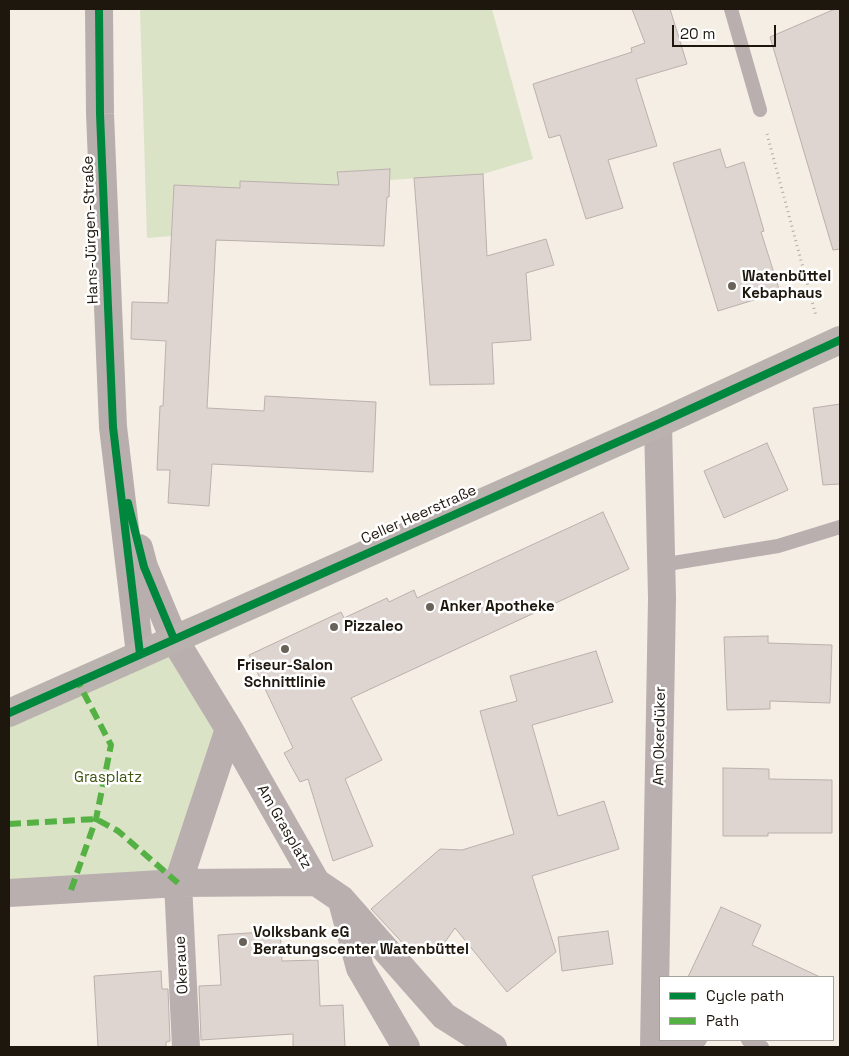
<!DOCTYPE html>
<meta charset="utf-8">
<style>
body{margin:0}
#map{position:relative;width:849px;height:1056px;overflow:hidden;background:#f5eee5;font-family:"Space Grotesk",sans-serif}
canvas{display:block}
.frame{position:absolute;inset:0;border:10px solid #1e170d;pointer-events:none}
.legend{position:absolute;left:659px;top:976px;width:175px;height:65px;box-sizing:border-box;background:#fff;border:1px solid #a5a29e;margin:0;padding:6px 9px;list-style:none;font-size:15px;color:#1e170d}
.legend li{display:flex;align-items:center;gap:10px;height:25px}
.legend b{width:25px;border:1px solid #a5a29e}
.scale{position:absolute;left:672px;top:25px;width:104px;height:22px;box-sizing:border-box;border:2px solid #1e170d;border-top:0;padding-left:6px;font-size:15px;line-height:18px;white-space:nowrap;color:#1e170d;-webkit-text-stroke:4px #fff;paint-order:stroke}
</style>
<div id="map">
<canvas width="849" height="1056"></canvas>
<div class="frame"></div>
<ul class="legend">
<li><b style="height:6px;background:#00873e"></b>Cycle path</li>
<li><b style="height:6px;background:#55b144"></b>Path</li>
</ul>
<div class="scale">20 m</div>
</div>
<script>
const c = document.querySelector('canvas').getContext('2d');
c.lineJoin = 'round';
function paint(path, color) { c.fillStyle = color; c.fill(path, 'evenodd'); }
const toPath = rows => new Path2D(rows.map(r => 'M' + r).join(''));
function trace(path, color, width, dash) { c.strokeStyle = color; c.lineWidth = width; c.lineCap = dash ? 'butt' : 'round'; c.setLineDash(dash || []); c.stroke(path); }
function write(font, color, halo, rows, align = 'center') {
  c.font = font + ' "Space Grotesk",sans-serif'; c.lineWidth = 5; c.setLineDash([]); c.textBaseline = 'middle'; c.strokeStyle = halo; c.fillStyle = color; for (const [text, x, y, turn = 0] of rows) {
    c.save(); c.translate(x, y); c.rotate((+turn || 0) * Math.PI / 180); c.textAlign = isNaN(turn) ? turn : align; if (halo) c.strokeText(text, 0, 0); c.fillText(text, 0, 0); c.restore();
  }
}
const green = toPath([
 [140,9,492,9,533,159,483,174,390,180,389,169,338,172,339,185,238,241,216,241,218,187,174,185,171,236,147,238],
 [174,639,229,729,178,883,9,893,9,713]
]);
const building = toPath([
 [632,9,670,9,687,64,636,79,657,146,608,160,623,208,586,219,560,135,549,138,533,84,632,52,631,48,645,43,632,9],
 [835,9,840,9,840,249,833,250,770,37,835,9],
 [720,149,726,168,744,162,764,231,761,232,780,292,718,311,673,163,720,149],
 [390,169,389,197,387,197,384,246,216,240,207,408,264,411,265,396,376,402,373,472,212,464,209,506,168,503,170,470,157,470,160,406,163,406,166,341,131,339,132,302,168,303,174,185,240,188,240,181,339,185,337,172,390,169],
 [483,174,487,256,546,239,554,265,526,273,531,340,492,343,494,384,430,385,414,178,483,174],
 [840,404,840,484,823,485,813,408,840,404],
 [767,443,788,490,724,518,704,471,767,443],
 [603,512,629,569,351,698,382,760,345,779,373,846,333,861,308,779,300,782,284,753,293,748,249,655,341,612,344,618,387,598,389,602,414,590,417,598,603,512],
 [768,636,768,643,832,645,830,703,770,701,770,709,727,710,724,637,768,636],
 [596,651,613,702,532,725,558,816,604,801,619,849,532,876,556,952,507,992,455,928,440,949,411,952,371,909,440,849,462,850,514,834,480,711,517,701,510,676,596,651],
 [723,768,769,769,769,779,832,780,832,833,768,833,768,836,723,836,723,768],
 [721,907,761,925,752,945,820,977,688,977,721,907],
 [280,931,282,961,318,960,320,1006,343,1005,345,1047,293,1047,293,1034,201,1040,199,986,221,985,218,935,280,931],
 [608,931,613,964,562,971,558,937,608,931],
 [161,971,162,989,168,989,170,1041,166,1042,166,1047,98,1047,94,976,161,971]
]);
const path = toPath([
 [767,134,816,316]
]);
const lane = toPath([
 [731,9,760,110],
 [661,565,778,546,840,527],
 [663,1040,680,1042,700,1040],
 [748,1040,762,1047]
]);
const street = toPath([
 [174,639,229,729,316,882,341,899,444,1016,493,1047],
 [9,893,178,883,316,882],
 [343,905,360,968,406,1047],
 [186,1047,178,883,229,729],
 [654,1047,662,598,658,424]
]);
const secondary = toPath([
 [99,9,100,114,113,427,140,654],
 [139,548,144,567,174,639]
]);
const primary = toPath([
 [9,713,658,424,840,340]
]);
const quiet = toPath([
 [9,824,96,819,118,831,178,883],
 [71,890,96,819,111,745,78,682]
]);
const cycleway = toPath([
 [99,9,100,114,113,427,140,654],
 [128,503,144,567,174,639],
 [9,713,658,424,840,340]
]);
const markers = [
 [732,286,5,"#696259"],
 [430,607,5,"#696259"],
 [334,627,5,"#696259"],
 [285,649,5,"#696259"],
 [243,942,5,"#696259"]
];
const streetNames = [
 ["Hans-Jürgen-Straße",91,230,-92],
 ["Celler Heerstraße",419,515,-24],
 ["Am Okerdüker",660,736,-89],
 ["Am Grasplatz",284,827,60],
 ["Okeraue",182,965,-93]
];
const poiNames = [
 ["Watenbüttel",742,277],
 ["Kebaphaus",742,294],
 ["Anker Apotheke",440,607],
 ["Pizzaleo",344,627],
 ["Friseur-Salon",285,666,"center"],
 ["Schnittlinie",285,683,"center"],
 ["Volksbank eG",253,933],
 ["Beratungscenter Watenbüttel",253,950]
];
const parkNames = [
 ["Grasplatz",108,778]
];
paint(green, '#dbe3c6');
paint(building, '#ded4d0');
trace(building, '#bab0ac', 1);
trace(path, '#b3aca9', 3, [1, 4]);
trace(lane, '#b9afaf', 14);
trace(street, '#b9afaf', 28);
trace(secondary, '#b8aead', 28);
trace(primary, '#bab2ae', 28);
trace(quiet, '#55b144', 6, [12, 6]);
trace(cycleway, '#00873e', 8);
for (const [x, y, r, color] of markers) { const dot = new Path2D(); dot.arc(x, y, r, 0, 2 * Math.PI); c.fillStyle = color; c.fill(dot); trace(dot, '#fff', 2); }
write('15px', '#1e170d', '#fff', streetNames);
write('bold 15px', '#1e170d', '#fff', poiNames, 'left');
write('15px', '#3e5610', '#fff', parkNames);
</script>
